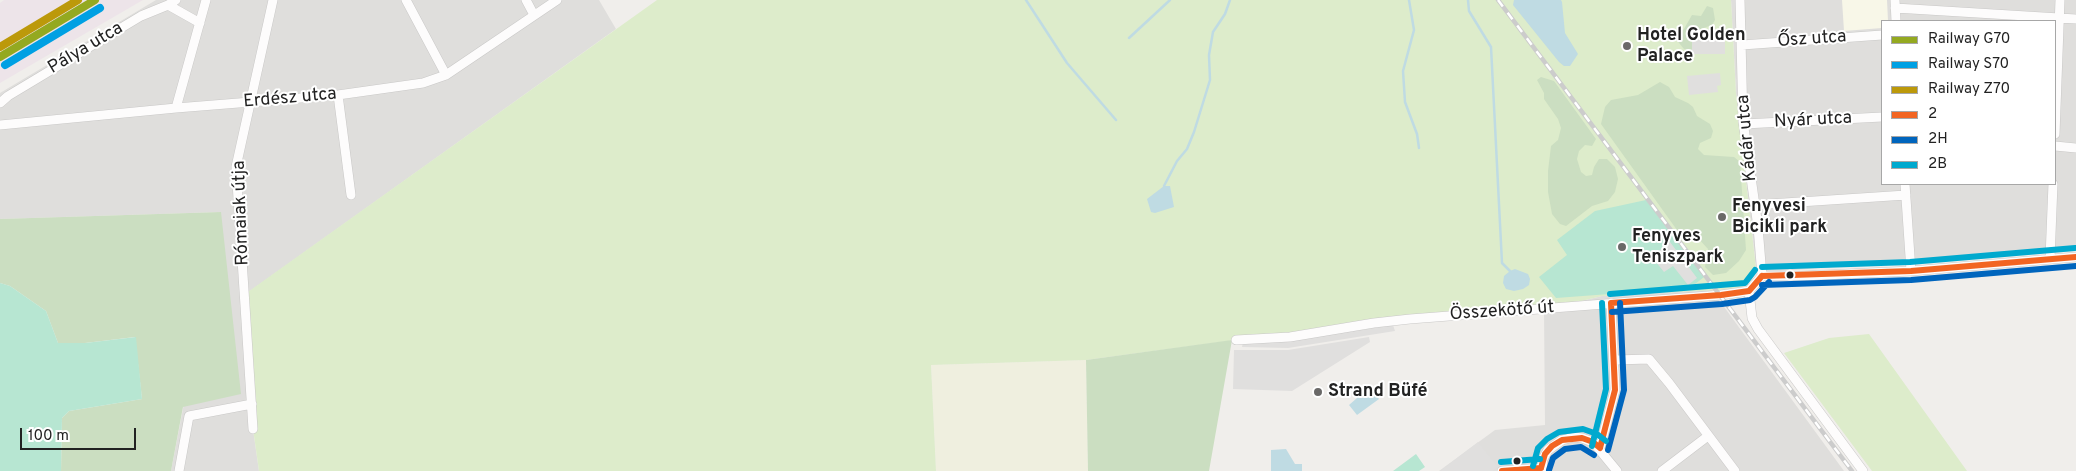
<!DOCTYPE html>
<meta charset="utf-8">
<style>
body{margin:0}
#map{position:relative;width:2076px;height:471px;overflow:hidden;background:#f0eeeb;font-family:Overpass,sans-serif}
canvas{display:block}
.legend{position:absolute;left:1881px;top:20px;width:175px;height:165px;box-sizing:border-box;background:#fff;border:1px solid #a7a7a7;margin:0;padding:6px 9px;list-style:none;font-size:15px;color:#222}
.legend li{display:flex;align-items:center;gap:10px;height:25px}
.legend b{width:25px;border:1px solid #a7a7a7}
.scale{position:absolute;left:20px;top:428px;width:116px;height:22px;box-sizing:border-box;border:2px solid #222;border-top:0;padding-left:6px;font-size:15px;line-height:18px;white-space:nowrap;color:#222;-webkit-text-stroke:4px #fff;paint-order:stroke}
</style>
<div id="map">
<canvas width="2076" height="471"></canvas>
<ul class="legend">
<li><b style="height:6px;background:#94a920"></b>Railway G70</li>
<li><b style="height:6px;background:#00a0e3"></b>Railway S70</li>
<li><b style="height:6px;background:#bc990a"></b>Railway Z70</li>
<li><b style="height:6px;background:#f26522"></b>2</li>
<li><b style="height:6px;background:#0065bd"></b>2H</li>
<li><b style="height:6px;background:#00a9ce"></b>2B</li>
</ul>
<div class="scale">100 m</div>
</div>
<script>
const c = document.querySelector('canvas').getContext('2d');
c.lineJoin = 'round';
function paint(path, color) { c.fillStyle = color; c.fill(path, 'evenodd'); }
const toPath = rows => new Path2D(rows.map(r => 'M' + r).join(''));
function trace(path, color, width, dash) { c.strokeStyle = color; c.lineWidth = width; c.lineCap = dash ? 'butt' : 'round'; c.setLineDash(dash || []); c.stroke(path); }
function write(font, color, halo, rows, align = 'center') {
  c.font = font + ' Overpass,sans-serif'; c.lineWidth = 4; c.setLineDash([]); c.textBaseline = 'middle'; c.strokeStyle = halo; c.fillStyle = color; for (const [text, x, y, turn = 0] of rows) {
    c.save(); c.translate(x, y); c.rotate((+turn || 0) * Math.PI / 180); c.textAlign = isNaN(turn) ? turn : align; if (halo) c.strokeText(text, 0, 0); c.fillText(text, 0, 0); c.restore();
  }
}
const residential = toPath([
 [156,0,599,0,616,29,246,294,253,429,259,471,171,471,221,212,0,219,0,93],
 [1731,0,2076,0,2076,249,1767,272,1756,268,1736,93],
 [1882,21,2055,21,2055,184,1882,184],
 [1711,289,1844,471,1439,471,1495,430,1545,425,1544,310,1602,296]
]);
const industrial = toPath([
 [4,0,143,0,0,83,0,3]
]);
const education = toPath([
 [1842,0,1887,0,1888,21,1882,21,1882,28,1844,31]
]);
const farmland = toPath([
 [1086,360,1088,471,936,471,931,365]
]);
const grass = toPath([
 [657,0,1731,0,1736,93,1756,268,1753,277,1747,285,1737,289,1602,296,1544,310,1236,340,1086,360,931,365,936,471,259,471,253,429,245,294],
 [1869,334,1967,471,1872,471,1784,353,1829,338]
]);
const forest = toPath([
 [1707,6,1713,8,1715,20,1712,25,1701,29,1696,33,1694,48,1690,51,1684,49,1675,38,1684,29,1692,15,1701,16],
 [1541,77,1554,81,1596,139,1592,146,1585,145,1579,151,1577,159,1581,172,1586,176,1592,175,1594,167,1599,159,1607,159,1615,167,1618,179,1615,192,1608,201,1592,206,1566,226,1560,224,1552,214,1548,192,1548,171,1551,146,1558,140,1561,128,1558,119,1544,99,1544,93,1537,80],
 [1660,82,1669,87,1675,97,1688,103,1693,107,1697,116,1710,124,1713,131,1711,138,1700,143,1698,149,1704,155,1734,157,1740,162,1746,250,1739,261,1726,273,1713,275,1705,267,1708,249,1698,238,1682,237,1601,124,1605,107,1611,100,1638,95],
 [221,212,241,394,183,407,171,471,61,471,62,418,69,411,142,399,135,337,85,343,58,343,46,311,10,286,0,283,0,219],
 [1232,340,1209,471,1088,471,1086,360]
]);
const pitch = toPath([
 [1646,200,1704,277,1690,288,1556,298,1539,277,1567,255,1557,240,1595,211],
 [0,283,10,286,46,311,58,343,85,343,136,337,142,399,69,411,62,418,61,471,0,471],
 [1416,454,1425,467,1419,471,1393,471]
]);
const parking = toPath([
 [1692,30,1725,30,1725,54,1692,54],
 [1720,73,1721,85,1717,86,1718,92,1689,95,1687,76],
 [1670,242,1697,278,1688,285,1673,266,1664,272,1652,257],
 [1393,325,1395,331,1288,348,1242,347,1243,342,1288,341],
 [1369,337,1370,342,1292,391,1233,389,1234,350,1288,350],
 [1478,442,1498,467,1493,471,1440,471]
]);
const water = toPath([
 [1514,0,1561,0,1562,2,1565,33,1578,54,1570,66,1564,66,1559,62,1513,5],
 [1164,186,1170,186,1174,207,1155,213,1151,212,1147,199],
 [1515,269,1528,274,1530,279,1529,285,1523,289,1514,291,1506,289,1503,283,1504,276,1510,271],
 [1370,388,1379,399,1357,415,1349,405,1357,398,1355,395,1362,390,1364,393],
 [1286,449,1295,464,1302,464,1302,471,1271,471,1271,450]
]);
const stream = toPath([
 [1026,0,1067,63,1116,120],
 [1409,0,1414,30,1403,71,1405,102,1417,134,1419,148],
 [1468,0,1469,11,1491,47,1502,263,1510,271],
 [1129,38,1170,0],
 [1164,186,1177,161,1187,149,1194,132,1210,80,1209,55,1213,32,1225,14,1230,0]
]);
const minor = toPath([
 [406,0,446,75],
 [526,0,534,15],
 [1740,0,1743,121,1758,227,1762,276],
 [1895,0,1896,21],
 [168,5,200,23],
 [1895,8,2076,19],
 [1742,45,1882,35],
 [338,95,351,195],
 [0,103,8,96,141,16,168,5,176,0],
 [176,108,206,0],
 [1744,124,1882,117],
 [0,125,176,108,338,95,423,83,446,75,557,0],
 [2055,134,2060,0],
 [2055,146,2076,148],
 [1905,184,1911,271],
 [1754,205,1906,195],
 [2050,258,2053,184],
 [1762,276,1802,276,1911,271,2076,257],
 [1749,291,1752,318,1758,329,1863,471],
 [1236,340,1290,337,1374,323,1410,319,1721,295,1749,291,1762,276],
 [1615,360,1649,359,1669,383,1735,471],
 [253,429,236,167,273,0],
 [1600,448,1615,390,1611,303],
 [179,471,189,416,252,404],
 [1502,471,1541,468],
 [1542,471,1543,459,1548,450,1562,440,1574,437,1582,438,1593,442,1617,471],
 [1662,471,1708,436]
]);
const rail = toPath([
 [1498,0,1852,471]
]);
const bus1 = toPath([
 [1762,276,1911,271,2076,257],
 [1611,303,1721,295,1749,291,1762,276],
 [1600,448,1615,390,1611,303],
 [1541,468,1545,454,1552,446,1562,440,1582,438,1593,442,1600,448],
 [1502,471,1541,468]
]);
const bus2 = toPath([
 [1762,285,1911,280,2076,266],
 [1612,312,1722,304,1750,300,1755,297,1769,282],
 [1608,450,1624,390,1620,303],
 [1549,470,1553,458,1565,449,1581,447,1594,455]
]);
const bus3 = toPath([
 [1762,267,1910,262,2075,248],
 [1610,294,1745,283,1755,270],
 [1592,446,1606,389,1602,303],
 [1501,462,1540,459],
 [1533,466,1538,448,1547,439,1559,432,1583,429,1597,434,1606,441]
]);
const rail1 = toPath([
 [0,57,95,0]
]);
const rail2 = toPath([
 [5,65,100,8]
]);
const rail3 = toPath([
 [0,47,78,0]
]);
const markers = [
 [1627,46,5,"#6a6968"],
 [1722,217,5,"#6a6968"],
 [1622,247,5,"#6a6968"],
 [1790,275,4.5,"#222"],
 [1318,392,5,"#6a6968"],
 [1517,461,4.5,"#222"]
];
const poiNames = [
 ["Hotel Golden",1637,36],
 ["Palace",1637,57],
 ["Fenyvesi",1732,207],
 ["Bicikli park",1732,228],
 ["Fenyves",1632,237],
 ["Teniszpark",1632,258],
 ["Strand Büfé",1328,392]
];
const streetNames = [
 ["Ősz utca",1812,40,-4],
 ["Pálya utca",86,49,-31],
 ["Erdész utca",290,99,-5],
 ["Nyár utca",1813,121,-3],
 ["Kádár utca",1748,138,-95],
 ["Rómaiak útja",242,213,-92],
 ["Összekötő út",1502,312,-4]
];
paint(residential, '#dfdedc');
paint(industrial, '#ede4e9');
paint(education, '#f8f7e8');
paint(farmland, '#efefdf');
paint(grass, '#ddeccb');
paint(forest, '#cbdec1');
paint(pitch, '#b7e6d2');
paint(parking, '#e0dfde');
paint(water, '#bfdbe3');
trace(stream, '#bfdbe3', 2.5);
trace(minor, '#c9c8c7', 10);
trace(minor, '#fdfcfc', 9);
trace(rail, '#ccc', 4.5);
trace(rail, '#fff', 2.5, [8]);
trace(bus1, '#f26522', 6);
trace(bus2, '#0065bd', 6);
trace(bus3, '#00a9ce', 6);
trace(rail1, '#94a920', 8);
trace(rail2, '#00a0e3', 8);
trace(rail3, '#bc990a', 8);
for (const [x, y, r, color] of markers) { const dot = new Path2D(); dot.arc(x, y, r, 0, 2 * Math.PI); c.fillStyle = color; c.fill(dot); trace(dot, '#fff', 2); }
write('bold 18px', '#222', '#fff', poiNames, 'left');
write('18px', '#222', '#fff', streetNames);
</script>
